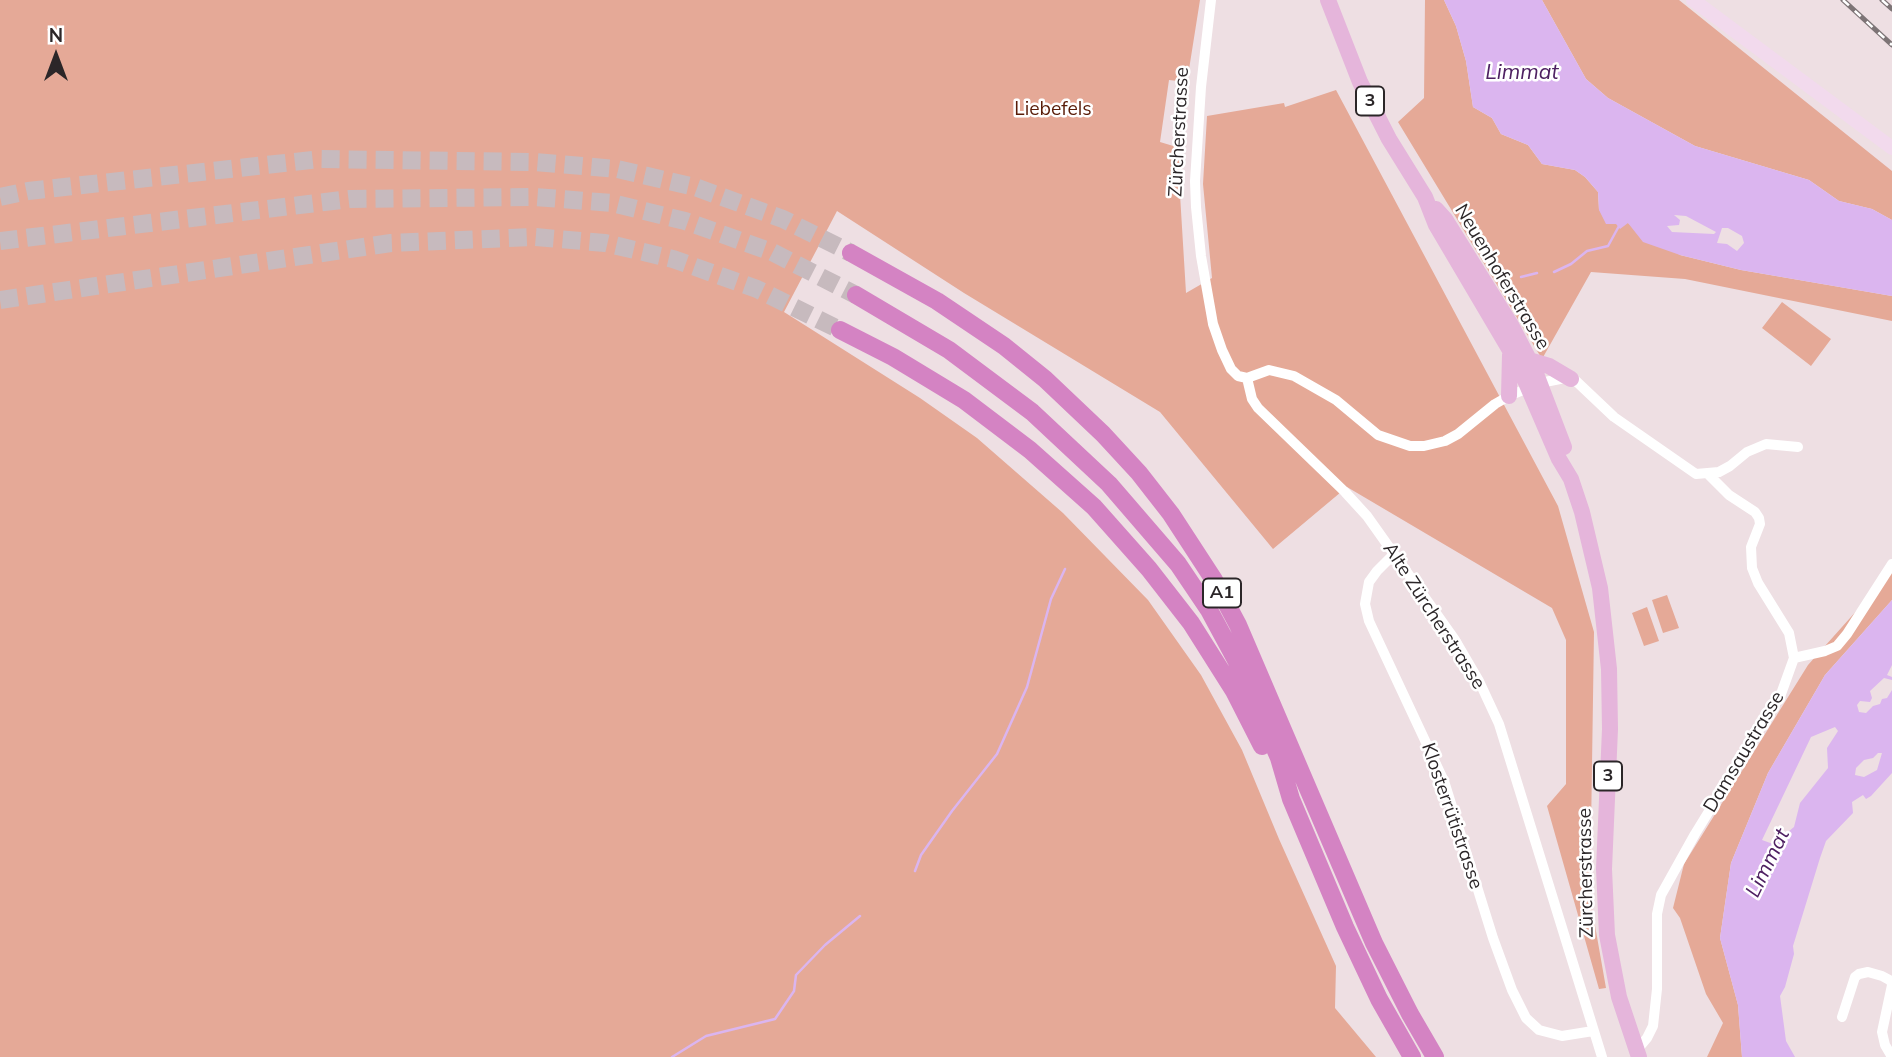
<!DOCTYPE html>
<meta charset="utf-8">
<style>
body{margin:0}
#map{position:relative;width:1892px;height:1057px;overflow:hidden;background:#eedfe3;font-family:Mulish,sans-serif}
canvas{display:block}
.north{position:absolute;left:21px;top:21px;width:70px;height:70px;-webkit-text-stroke:5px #fff;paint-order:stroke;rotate:0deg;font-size:19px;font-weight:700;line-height:28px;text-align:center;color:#2b2628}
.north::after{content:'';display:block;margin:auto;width:24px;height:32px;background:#2b2628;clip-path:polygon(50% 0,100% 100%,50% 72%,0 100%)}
</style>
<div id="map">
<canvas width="1892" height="1057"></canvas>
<div class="north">N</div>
</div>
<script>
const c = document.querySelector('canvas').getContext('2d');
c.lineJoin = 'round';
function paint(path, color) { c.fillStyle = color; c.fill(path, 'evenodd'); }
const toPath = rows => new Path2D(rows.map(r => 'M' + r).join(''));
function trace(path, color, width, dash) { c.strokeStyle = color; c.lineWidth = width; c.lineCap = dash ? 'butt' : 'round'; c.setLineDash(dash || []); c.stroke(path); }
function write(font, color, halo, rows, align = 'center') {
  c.font = font + ' Mulish,sans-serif'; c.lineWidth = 5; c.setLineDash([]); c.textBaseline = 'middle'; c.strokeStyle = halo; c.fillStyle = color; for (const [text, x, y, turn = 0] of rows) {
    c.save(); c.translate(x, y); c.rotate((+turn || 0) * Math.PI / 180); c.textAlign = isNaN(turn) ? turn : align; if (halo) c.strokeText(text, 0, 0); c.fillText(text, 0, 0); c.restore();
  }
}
const green = toPath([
 [0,0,1200,0,1187,82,1169,80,1160,142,1180,148,1179,178,1186,293,1212,278,1203,184,1207,116,1284,103,1285,107,1336,90,1558,506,1594,632,1590,897,1606,988,1599,989,1547,806,1566,784,1566,640,1552,608,1347,487,1273,549,1160,412,964,293,837,211,784,312,920,398,977,438,1063,513,1148,600,1201,675,1242,750,1279,839,1336,966,1335,1008,1376,1057,0,1057],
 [1425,0,1444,0,1456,26,1466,61,1473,107,1492,118,1501,134,1528,145,1542,164,1575,170,1585,177,1598,192,1599,210,1628,223,1680,255,1741,270,1892,296,1892,321,1685,279,1591,272,1542,359,1398,122,1424,98],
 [1542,0,1679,0,1892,171,1892,220,1872,209,1839,201,1809,180,1695,146,1608,98,1586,79],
 [1782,302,1831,339,1811,366,1762,328],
 [1892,571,1892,600,1825,675,1768,773,1731,863,1720,938,1738,1005,1742,1057,1707,1057,1723,1023,1706,994,1680,918,1673,908,1684,864,1808,665],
 [1667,595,1679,628,1663,633,1652,600],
 [1647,607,1659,641,1644,646,1632,613]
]);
const water = toPath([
 [1444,0,1542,0,1586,79,1608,98,1695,146,1809,180,1839,201,1872,209,1892,220,1892,296,1741,270,1680,255,1643,242,1628,223,1620,229,1616,224,1606,224,1599,210,1598,192,1585,177,1575,170,1542,164,1528,145,1501,134,1492,118,1473,107,1466,61,1456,26],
 [1674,215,1686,216,1716,232,1714,234,1672,232,1667,226,1679,225,1680,220],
 [1722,228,1728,228,1742,236,1744,243,1737,251,1727,244,1717,243],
 [1892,600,1892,665,1887,675,1892,677,1892,680,1884,678,1870,691,1872,698,1870,702,1860,701,1857,705,1859,712,1866,713,1873,706,1880,704,1882,699,1887,698,1892,690,1892,773,1871,796,1866,799,1863,795,1852,802,1853,813,1826,841,1820,858,1793,946,1794,954,1785,987,1780,996,1786,1041,1795,1057,1742,1057,1738,1005,1720,938,1731,863,1768,773,1825,675],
 [1835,727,1838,731,1827,748,1828,768,1800,803,1794,827,1773,844,1762,840,1811,737],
 [1878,753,1882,753,1877,770,1864,777,1855,775,1856,768,1864,760,1873,758]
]);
const stream = toPath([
 [1554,272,1571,264,1587,251,1608,246,1619,226],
 [1521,277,1537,273],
 [915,871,921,855,952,811,997,754,1027,687,1051,599,1065,569],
 [672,1057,706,1036,775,1019,794,991,796,975,825,945,860,916]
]);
const highwayTunnel = toPath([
 [0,197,28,191,321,159,535,162,617,169,695,187,783,219,851,253],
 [0,241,350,199,535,197,612,203,685,221,772,252,856,295],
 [0,300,391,243,535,237,605,243,673,259,757,289,840,330]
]);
const street = toPath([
 [1211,0,1201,87,1195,181,1196,207,1201,256,1213,324,1222,350,1231,369,1238,376,1247,378],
 [1247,378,1252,399,1258,408,1345,492,1367,516,1455,640,1479,681,1499,724,1602,1057],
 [1247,378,1269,370,1294,376,1336,400,1378,435,1410,446,1424,446,1445,441,1458,434,1495,404,1509,396,1540,383,1565,378,1576,381,1614,417,1696,474,1719,472,1730,466,1747,452,1766,444,1798,447],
 [1394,554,1377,571,1369,582,1365,604,1369,621,1444,781,1493,938,1512,990,1526,1018,1539,1030,1562,1036,1593,1031],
 [1794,658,1825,651,1837,646,1847,634,1892,564],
 [1842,1017,1855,977,1859,974,1868,972,1882,976,1891,981,1892,985],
 [1636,1051,1647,1038,1653,1026,1657,989,1657,914,1661,895,1695,834,1781,694,1794,658,1789,633,1758,583,1752,568,1751,547,1760,524,1759,518,1755,512,1729,495,1708,474],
 [1892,1057,1885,1045,1882,1032,1892,985]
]);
const secondary = toPath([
 [1693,0,1892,148]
]);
const primary = toPath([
 [1328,0,1360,82,1389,139,1425,197,1436,225,1518,364,1559,459,1571,479,1582,512,1600,588,1609,669,1610,729,1604,869,1607,935,1619,997,1639,1057],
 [1436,209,1445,219,1511,325,1535,371,1564,447],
 [1529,360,1549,366,1571,379],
 [1509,396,1510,355]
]);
const highway = toPath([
 [851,253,937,301,1004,346,1045,379,1103,434,1139,473,1171,514,1214,580,1238,625,1374,943,1410,1014,1435,1057],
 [856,295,949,350,1032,412,1109,484,1178,564,1209,610,1236,660,1279,758,1291,799,1345,927,1379,999,1412,1057],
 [840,330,893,357,964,400,1030,450,1094,507,1149,569,1191,623,1234,691,1262,746]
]);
const rail = toPath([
 [1843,0,1892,45],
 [1882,0,1892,9]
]);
const shields = [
 [1370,101,28],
 [1222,593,38],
 [1608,776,28]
];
const shieldNames = [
 ["3",1370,101],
 ["A1",1222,593],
 ["3",1608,776]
];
const parkNames = [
 ["Liebefels",1053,109]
];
const streetNames = [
 ["Zürcherstrasse",1179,132,-87],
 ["Neuenhoferstrasse",1502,277,59],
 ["Alte Zürcherstrasse",1434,616,57],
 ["Damsaustrasse",1744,752,-59],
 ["Klosterrütistrasse",1452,816,71],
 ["Zürcherstrasse",1586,873,-91]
];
const waterNames = [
 ["Limmat",1522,73],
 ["Limmat",1768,863,-64]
];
paint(green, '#e5a997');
paint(water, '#dbb5ef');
trace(stream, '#dbb5ef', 2.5);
trace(highwayTunnel, '#c7babe', 18, [18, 9]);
trace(street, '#fff', 10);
trace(secondary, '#f2daed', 14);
trace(primary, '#e5b5db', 16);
trace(highway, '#d483c3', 18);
trace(rail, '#7d7476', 5);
trace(rail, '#fff', 2.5, [8]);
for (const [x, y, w] of shields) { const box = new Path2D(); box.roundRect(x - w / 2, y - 14.5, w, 29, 5); c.fillStyle = '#fff'; c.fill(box); trace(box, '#2b2628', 2); }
write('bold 18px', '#2b2628', null, shieldNames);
write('19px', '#591c08', '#fff', parkNames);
write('19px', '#2b2628', '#fff', streetNames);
write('italic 21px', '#4e2062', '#fff', waterNames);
</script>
